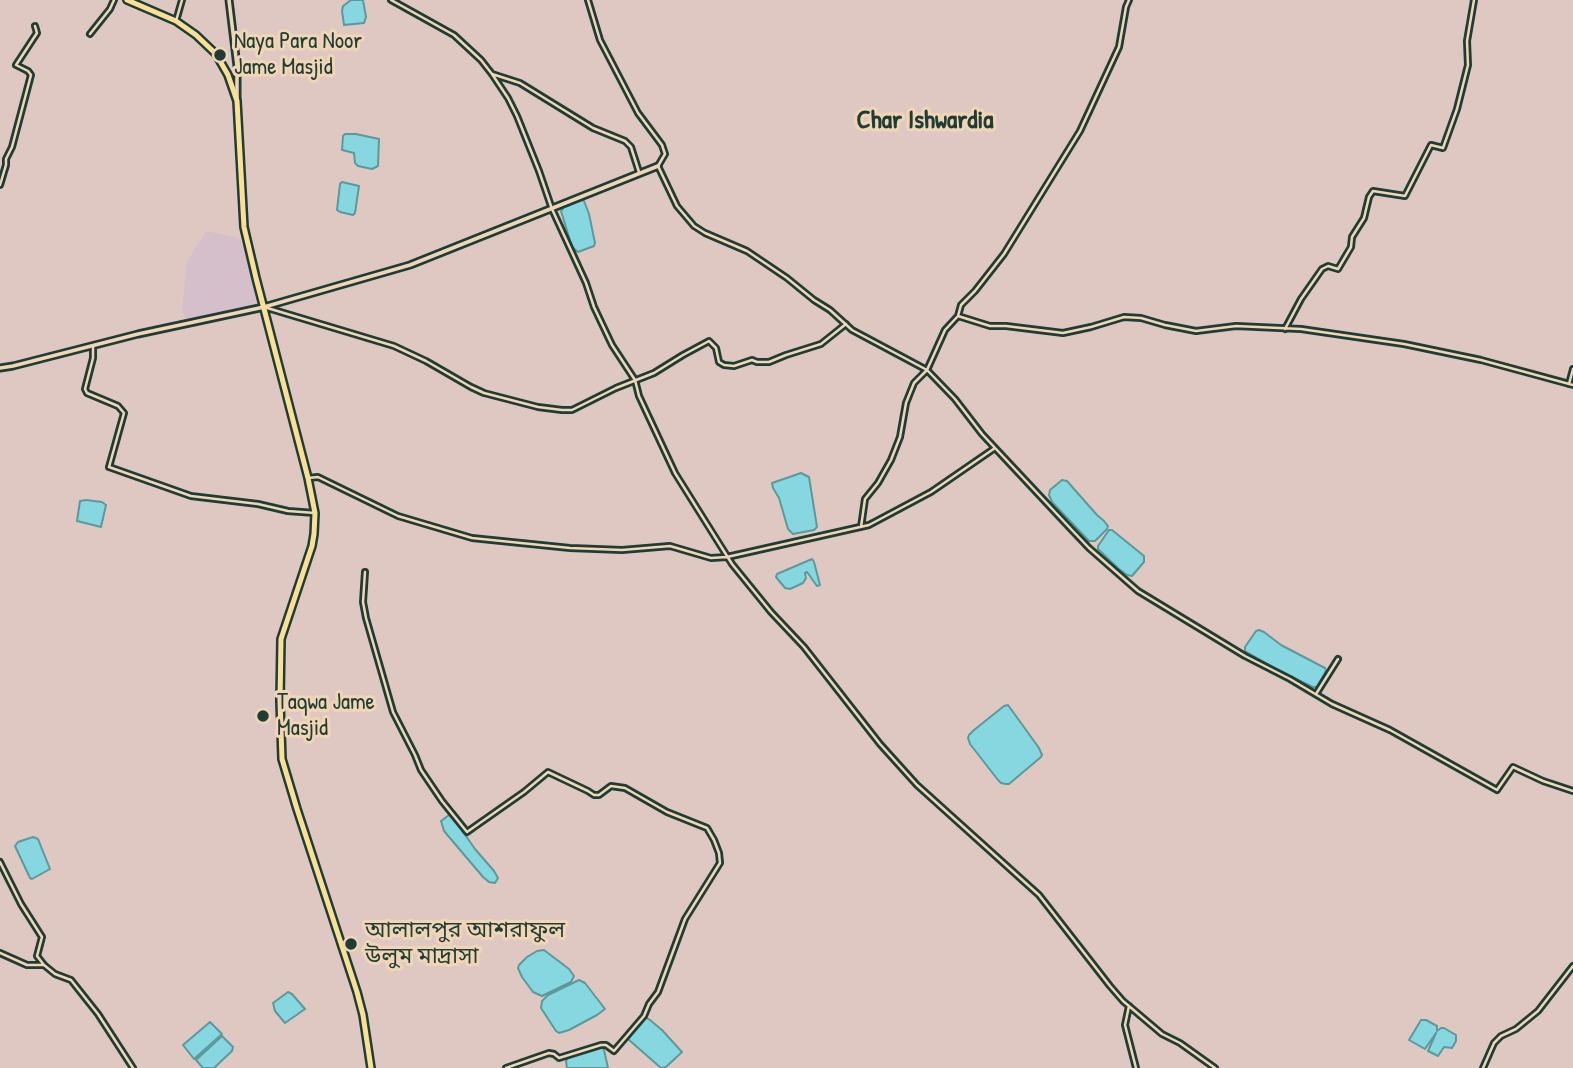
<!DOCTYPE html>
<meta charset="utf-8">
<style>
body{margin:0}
canvas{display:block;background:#e0c8c2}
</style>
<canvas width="1573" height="1068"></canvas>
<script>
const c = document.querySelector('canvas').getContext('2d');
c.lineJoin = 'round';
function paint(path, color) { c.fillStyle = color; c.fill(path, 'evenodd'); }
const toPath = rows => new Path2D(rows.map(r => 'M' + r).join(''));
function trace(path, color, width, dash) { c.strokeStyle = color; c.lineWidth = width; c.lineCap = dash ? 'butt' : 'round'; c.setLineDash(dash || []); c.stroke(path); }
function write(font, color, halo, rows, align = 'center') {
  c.font = font + ' "Patrick Hand","Noto Sans Bengali",sans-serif'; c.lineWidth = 6; c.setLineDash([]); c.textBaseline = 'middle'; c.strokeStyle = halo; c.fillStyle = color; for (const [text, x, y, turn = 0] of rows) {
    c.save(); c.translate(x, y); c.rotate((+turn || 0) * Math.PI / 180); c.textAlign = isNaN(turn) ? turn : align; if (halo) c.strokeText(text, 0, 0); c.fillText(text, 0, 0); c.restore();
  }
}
const built = toPath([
 [206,231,236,237,244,243,260,306,208,318,187,319,184,316,182,309,187,262]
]);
const water = toPath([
 [351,0,363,0,366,17,364,23,344,25,342,11,343,6,351,0],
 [345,134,356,134,379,139,378,166,372,169,358,166,355,163,354,153,342,150,343,136,345,134],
 [342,182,359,186,355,213,353,215,340,212,337,210,340,184,342,182],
 [581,199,584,201,589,214,595,243,594,246,578,252,572,247,561,211,565,206,581,199],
 [801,473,809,477,817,527,814,530,793,534,788,529,779,498,773,488,772,483,801,473],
 [1062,480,1067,481,1097,515,1104,521,1108,526,1107,529,1095,541,1089,541,1052,502,1049,495,1050,490,1062,480],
 [86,500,102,502,106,505,101,527,77,521,80,501,86,500],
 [1109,530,1112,530,1144,556,1144,562,1132,576,1127,575,1119,569,1098,549,1098,546,1109,530],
 [812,559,814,562,820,585,817,586,807,572,805,573,806,578,803,583,790,589,785,588,776,577,777,574,812,559],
 [1259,630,1264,632,1281,645,1325,668,1326,671,1317,687,1313,687,1281,672,1245,651,1245,647,1256,631,1259,630],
 [1008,705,1039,748,1042,755,1041,757,1009,784,1006,784,1001,783,998,780,970,744,968,738,969,735,974,730,1004,706,1008,705],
 [449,815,452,816,475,849,494,871,498,878,495,883,489,882,483,877,444,831,441,821,449,815],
 [33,837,38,839,50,869,32,879,30,878,15,846,18,842,33,837],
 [544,950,569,969,574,976,571,982,542,996,533,992,522,977,518,968,519,965,527,957,537,951,544,950],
 [579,980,585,983,605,1009,597,1015,569,1030,559,1033,556,1031,541,1008,542,1001,548,995,579,980],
 [288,992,292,994,305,1009,285,1023,275,1011,273,1003,288,992],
 [645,1017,650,1020,662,1030,682,1052,666,1067,661,1068,628,1039,645,1017],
 [1421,1020,1426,1020,1437,1026,1437,1031,1441,1028,1444,1028,1456,1035,1456,1041,1452,1048,1444,1047,1438,1056,1428,1051,1436,1033,1425,1049,1409,1040,1421,1020],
 [210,1022,222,1034,194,1059,183,1045,210,1022],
 [222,1036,233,1047,232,1051,214,1068,203,1068,196,1060,222,1036],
 [598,1047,603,1048,604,1050,608,1068,567,1068,566,1061,568,1057,598,1047]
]);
const minor = toPath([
 [391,0,454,35,481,60,492,74,520,83,593,128,625,141,631,147,639,172],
 [588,0,600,40,638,113,662,145,665,154,658,166,677,206,694,226,705,233,747,251,787,278,814,300,830,310,852,330,927,370,955,399,982,434,1070,528,1089,548,1138,591,1245,656,1290,679,1332,704,1390,730,1497,790,1513,767,1543,781,1573,791],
 [176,21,182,0],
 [90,34,110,9,114,0],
 [492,74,508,98,517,116,539,171,552,209,586,283,594,307,612,345,635,380,639,396,675,473,732,564,771,612,804,647,880,744,917,785,1039,895,1110,986,1123,1001,1162,1034,1180,1043,1215,1068],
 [0,185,6,165,6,159,12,147,31,75,28,71,16,65,37,33,35,26],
 [264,307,394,346,426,361,471,387,484,393,538,407,562,410,572,410,616,388,654,373,683,355,709,341,716,348,719,362,724,365,734,366,752,360,757,362,769,362,786,355,821,344,846,324],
 [958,316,990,326,1006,326,1063,333,1091,327,1124,317,1141,318,1165,325,1196,331,1236,326,1301,329,1404,344,1481,360,1573,385],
 [1285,329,1301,299,1322,269,1328,266,1338,269,1351,247,1352,237,1364,218,1369,197,1373,191,1405,196,1431,145,1443,148,1457,109,1468,65,1467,41,1474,0],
 [93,346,93,358,85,389,87,393,118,406,124,413,109,467,191,496,258,504,288,511,315,513],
 [1569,384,1573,369],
 [308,478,318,477,398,516,472,538,570,548,622,550,670,546,711,558,727,557,869,525,931,492,995,448],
 [861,527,865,499,878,483,891,460,900,437,906,403,914,383,927,370,945,330,958,316,961,305,975,291,1004,254,1080,131,1119,47,1126,7,1129,0],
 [365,572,363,602,366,618,393,712,415,755,421,770,442,801,467,832,524,792,548,772,588,791,594,795,599,795,611,786,625,788,667,812,707,828,714,840,719,853,720,863,685,919,658,992,649,1004,644,1016,614,1051,606,1045,601,1045,559,1058,554,1054,549,1053,506,1068],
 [1316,694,1338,659],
 [0,862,21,904,42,937,37,956,44,965,55,974,71,980,98,1014,133,1068],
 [0,953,27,965,44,965],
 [1129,1006,1125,1025,1136,1068],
 [1483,1068,1494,1043,1501,1036,1516,1029,1538,1011,1573,966]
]);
const tertiary = toPath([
 [229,0,237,66,237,99],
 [0,368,13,366,138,334,264,307,410,265,658,166]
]);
const primary = toPath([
 [127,0,176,21,196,35,216,54,228,75,237,101,244,227,256,278,308,478,315,513,314,534,312,546,281,639,280,701,282,759,297,809,357,992,363,1015,371,1068]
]);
const markers = [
 [220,55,7,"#1f3d34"],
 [263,716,7,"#1f3d34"],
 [351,944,7,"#1f3d34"]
];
const poiNames = [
 ["Naya Para Noor",234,42],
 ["Jame Masjid",234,68],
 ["Taqwa Jame",277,703],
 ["Masjid",277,729],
 ["আলালপুর আশরাফুল",365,931],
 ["উলুম মাদ্রাসা",365,957]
];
const quarterNames = [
 ["Char Ishwardia",925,121]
];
paint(built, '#d5bfca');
paint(water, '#86d7e0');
trace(water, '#5d999b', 2);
trace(minor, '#1f3d34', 8);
trace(tertiary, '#1f3d34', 9);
trace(primary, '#1f3d34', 10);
trace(minor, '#f1d5b7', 2.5);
trace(tertiary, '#f1d5b7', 3.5);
trace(primary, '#fbdf96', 5);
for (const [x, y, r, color] of markers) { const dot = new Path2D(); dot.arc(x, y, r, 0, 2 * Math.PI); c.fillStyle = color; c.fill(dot); trace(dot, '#f1d5b7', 2.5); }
write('23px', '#1f3d34', '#f1d5b7', poiNames, 'left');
write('bold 26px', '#1f3d34', '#f1d5b7', quarterNames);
</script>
